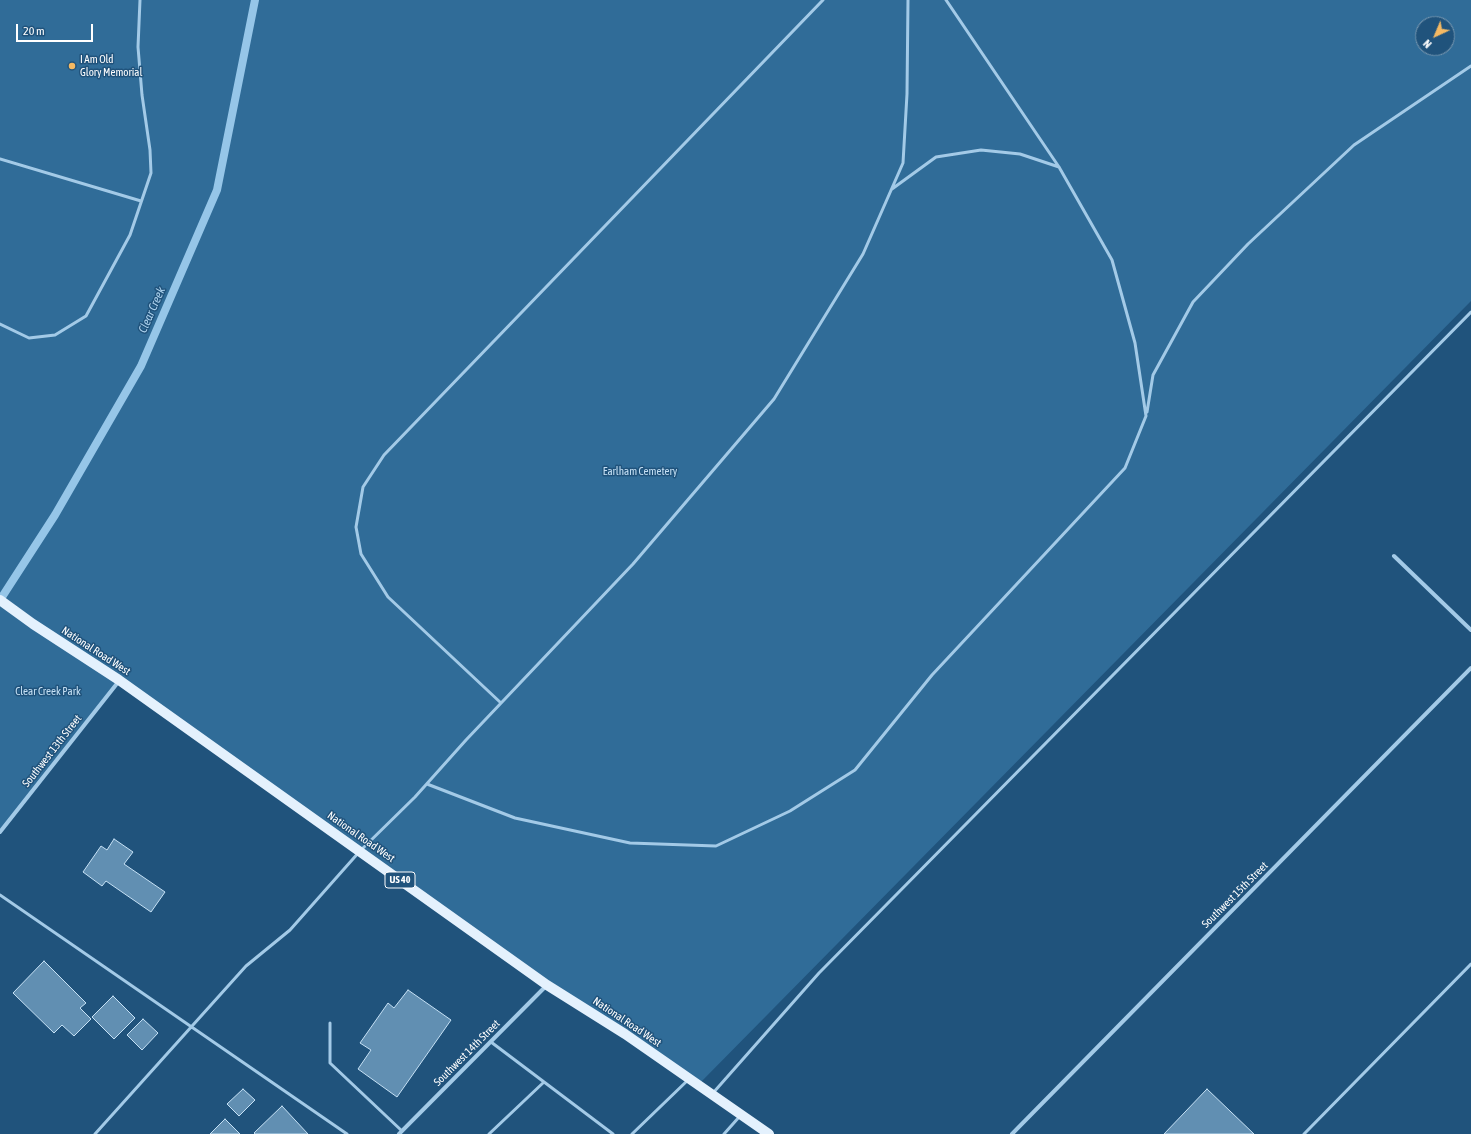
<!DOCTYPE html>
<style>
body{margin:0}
#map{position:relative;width:1471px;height:1134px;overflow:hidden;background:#20537c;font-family:"Asap Condensed",sans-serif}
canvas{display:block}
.north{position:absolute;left:1415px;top:16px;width:40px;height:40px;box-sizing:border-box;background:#20537c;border:1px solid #7998b0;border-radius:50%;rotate:224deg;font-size:11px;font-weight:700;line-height:16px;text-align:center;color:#fff}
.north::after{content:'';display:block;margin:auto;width:14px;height:18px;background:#f4b963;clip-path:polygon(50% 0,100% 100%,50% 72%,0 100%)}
.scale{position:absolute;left:16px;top:24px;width:77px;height:18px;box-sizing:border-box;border:2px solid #fff;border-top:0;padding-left:5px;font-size:12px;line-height:14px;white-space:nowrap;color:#fff;-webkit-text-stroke:3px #20537c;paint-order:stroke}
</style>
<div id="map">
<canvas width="1471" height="1134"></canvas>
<div class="north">N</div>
<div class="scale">20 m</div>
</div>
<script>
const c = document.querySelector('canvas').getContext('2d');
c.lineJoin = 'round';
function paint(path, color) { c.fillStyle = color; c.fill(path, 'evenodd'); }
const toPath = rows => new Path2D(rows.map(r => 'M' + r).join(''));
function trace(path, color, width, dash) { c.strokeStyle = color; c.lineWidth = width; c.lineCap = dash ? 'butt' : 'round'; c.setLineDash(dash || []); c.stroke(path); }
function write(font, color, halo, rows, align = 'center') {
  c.font = font + ' "Asap Condensed",sans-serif'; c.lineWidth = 3; c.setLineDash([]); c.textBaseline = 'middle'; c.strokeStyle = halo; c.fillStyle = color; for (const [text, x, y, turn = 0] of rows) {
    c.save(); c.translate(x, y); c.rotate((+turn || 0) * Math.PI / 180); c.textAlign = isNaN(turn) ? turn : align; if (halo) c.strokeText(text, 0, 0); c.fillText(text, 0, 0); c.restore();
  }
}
const green = toPath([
 [0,0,1471,0,1471,301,698,1085,119,680,0,832],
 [1423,24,1447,24,1447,48,1423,48]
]);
const stream = toPath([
 [0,600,55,515,141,366,217,190,255,0]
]);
const building = toPath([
 [114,839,133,852,124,864,165,892,151,912,106,881,102,886,83,872,101,846,107,850,114,839],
 [44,961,86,1003,80,1008,91,1019,74,1036,62,1025,54,1033,13,993,44,961],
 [408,990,451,1020,397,1097,358,1069,371,1050,360,1043,388,1003,394,1008,408,990],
 [113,996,135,1018,114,1039,92,1017,113,996],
 [143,1019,158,1033,142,1050,127,1035,143,1019],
 [243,1089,255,1100,239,1116,227,1104,243,1089],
 [1207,1089,1254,1134,1164,1134,1207,1089],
 [282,1106,308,1134,255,1134,254,1133,282,1106],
 [225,1119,240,1134,210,1134,225,1119]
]);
const lane = toPath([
 [0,159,141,201],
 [892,189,936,157,981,150,1020,154,1059,167],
 [0,324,29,338,55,335,86,316,130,235,151,173,150,150,142,95,138,47,140,0],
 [1147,412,1153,375,1193,302,1248,244,1354,145,1471,66],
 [501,703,388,597,361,554,356,527,363,487,384,455,823,0],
 [427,784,515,818,630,843,716,846,790,811,855,770,932,675,1125,468,1146,416,1135,343,1112,260,1059,167,946,0],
 [0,895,347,1134],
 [330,1023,330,1063,402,1131],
 [491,1042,613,1134],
 [713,1093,819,973,1471,312],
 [95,1134,246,966,290,930,360,851,415,797,466,740,633,564,774,399,863,254,903,163,907,94,908,0],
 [489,1134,544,1082],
 [632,1134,688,1080],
 [724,1134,740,1116],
 [1304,1134,1471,964]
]);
const street = toPath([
 [1394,556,1471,630],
 [0,832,119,681],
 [399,1134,547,985],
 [1012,1134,1471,668]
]);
const primary = toPath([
 [0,600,33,624,119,680,547,985,625,1034,769,1134]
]);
const markers = [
 [72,66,4,"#f4b963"]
];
const shields = [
 [400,880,30]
];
const shieldNames = [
 ["US 40",400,880]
];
const poiNames = [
 ["I Am Old",80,60],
 ["Glory Memorial",80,73]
];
const parkNames = [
 ["Earlham Cemetery",640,472],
 ["Clear Creek Park",48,692]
];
const streetNames = [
 ["National Road West",96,651,33],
 ["Southwest 13th Street",52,751,-52],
 ["National Road West",361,837,35],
 ["Southwest 15th Street",1235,895,-45],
 ["National Road West",627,1022,34],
 ["Southwest 14th Street",467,1053,-45]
];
const waterNames = [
 ["Clear Creek",152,310,-66]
];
paint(green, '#306c98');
trace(stream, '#96c6e8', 8);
paint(building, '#618fb2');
trace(building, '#c6e1f5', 1);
trace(lane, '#a3cae7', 3);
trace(street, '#a3cae7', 4);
trace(primary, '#e4f1fd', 10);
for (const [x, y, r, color] of markers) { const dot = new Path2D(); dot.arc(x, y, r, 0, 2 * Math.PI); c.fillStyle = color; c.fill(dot); trace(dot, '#20537c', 1.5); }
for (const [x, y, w] of shields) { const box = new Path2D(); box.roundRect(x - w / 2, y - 8, w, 16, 3); c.fillStyle = '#20537c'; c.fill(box); trace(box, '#fff', 1); }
write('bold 10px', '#fff', null, shieldNames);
write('11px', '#fff', '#20537c', poiNames, 'left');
write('11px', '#c6e1f5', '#20537c', parkNames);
write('11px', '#fff', '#20537c', streetNames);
write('italic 12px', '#aed3ee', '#20537c', waterNames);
</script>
